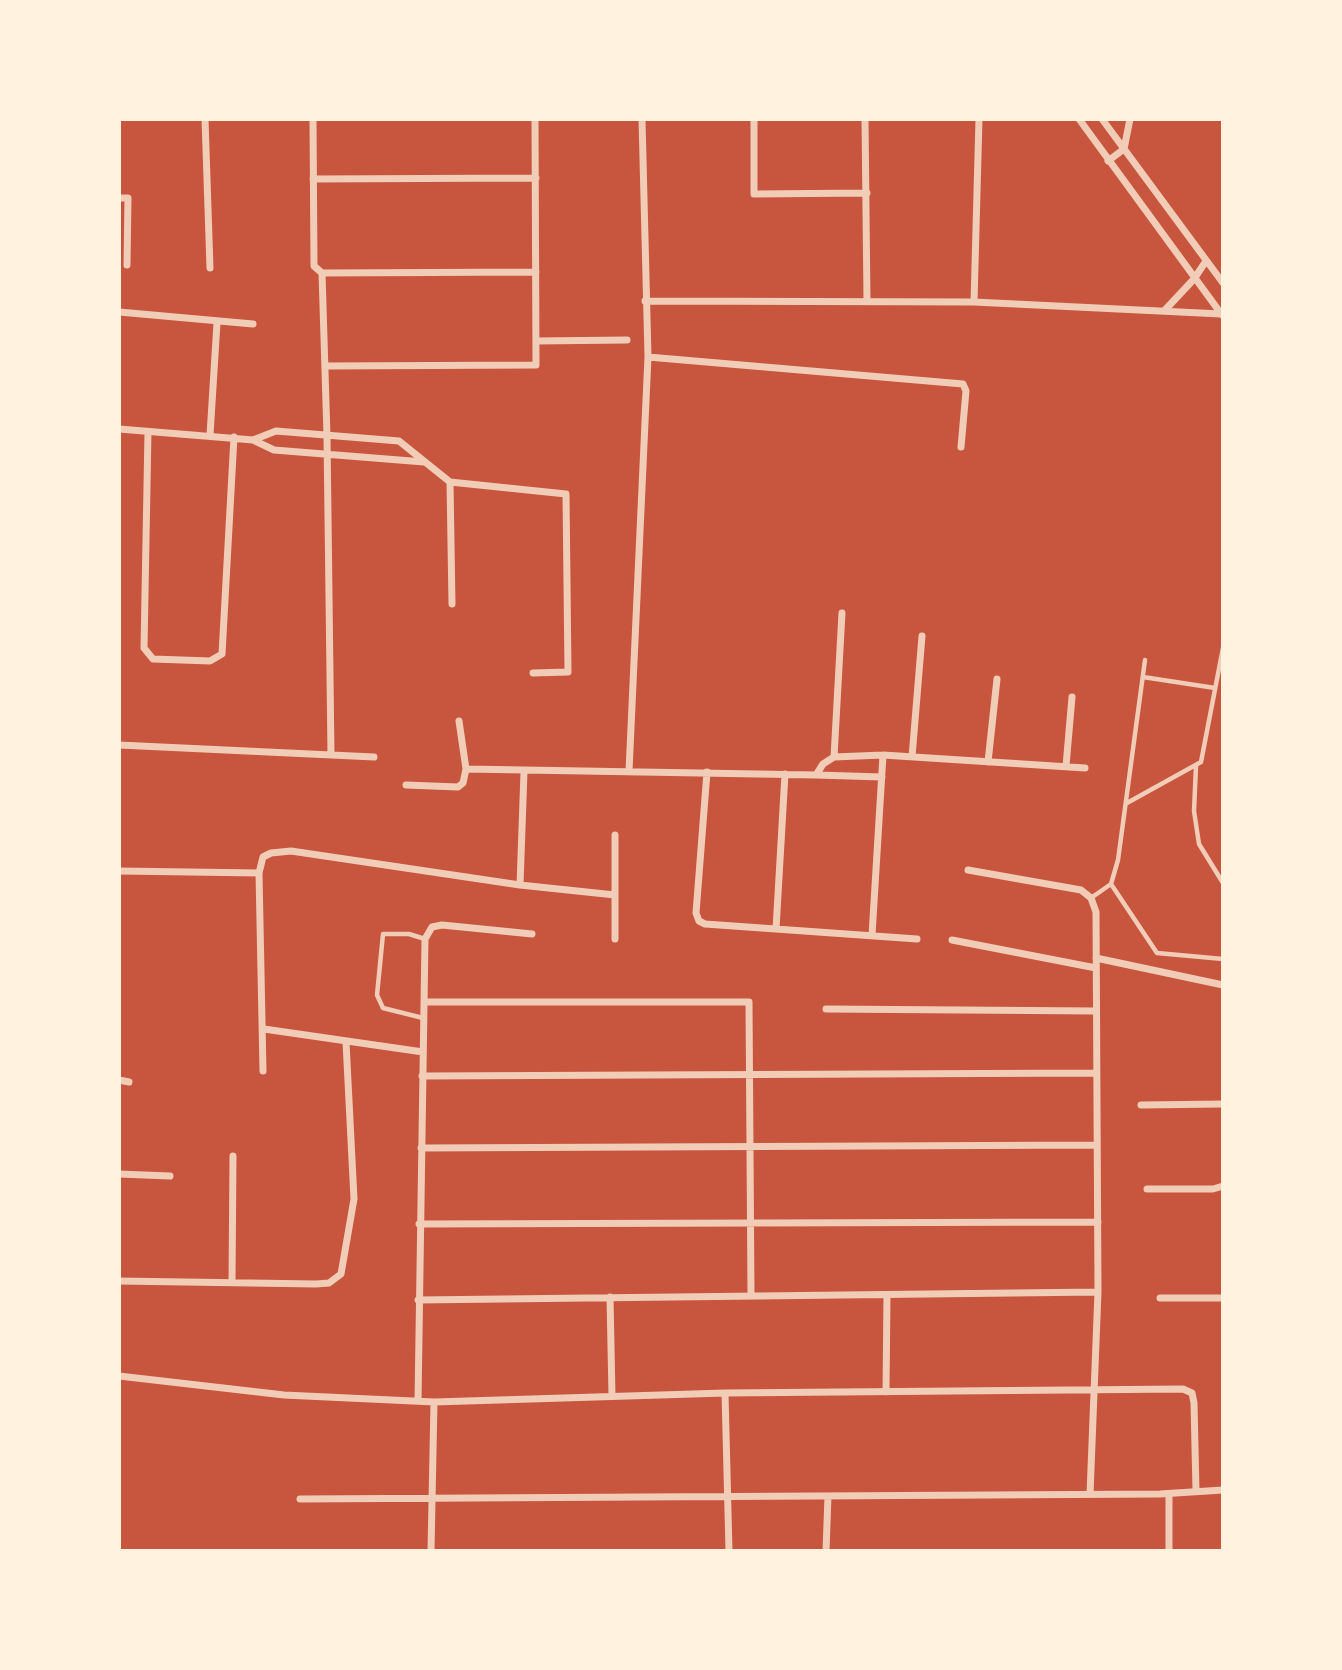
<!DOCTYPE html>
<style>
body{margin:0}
#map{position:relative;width:1342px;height:1670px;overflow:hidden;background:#c8553d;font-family:Montserrat,sans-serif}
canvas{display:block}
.frame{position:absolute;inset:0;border:121px solid #fff3e0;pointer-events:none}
</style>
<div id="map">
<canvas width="1342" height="1670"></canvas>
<div class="frame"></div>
</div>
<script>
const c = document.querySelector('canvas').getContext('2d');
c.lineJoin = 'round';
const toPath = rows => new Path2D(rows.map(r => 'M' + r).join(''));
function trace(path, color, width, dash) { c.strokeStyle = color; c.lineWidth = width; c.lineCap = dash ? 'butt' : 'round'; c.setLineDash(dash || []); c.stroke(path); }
const service = toPath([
 [1143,677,1215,688],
 [1196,766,1194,811,1199,844,1223,883],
 [1127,803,1201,762,1223,648],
 [1111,884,1157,953,1223,959],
 [1091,898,1111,884,1118,860,1145,660],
 [423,1018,383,1008,377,995,383,934,409,934,425,939]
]);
const minor = toPath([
 [205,119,210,268],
 [313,119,314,266,322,273,327,436,331,755],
 [754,119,754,194,867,193],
 [865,119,867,301],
 [1079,119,1222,315],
 [1102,119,1223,283],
 [1108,161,1124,149,1130,119],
 [313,179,536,178],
 [119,198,128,198,127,265],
 [322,273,536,272],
 [645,301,974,302,1221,314],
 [974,302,979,119],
 [1165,310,1194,279,1206,261],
 [119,312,253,324],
 [536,341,627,340],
 [648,357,963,384,966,391,961,447],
 [325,366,536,365,535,119],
 [119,429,253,440,276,431,399,441,450,482,566,494,568,672,533,673],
 [148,432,144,648,153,659,210,661,222,654,234,437],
 [210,435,217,323],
 [253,440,274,450,424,462],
 [450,482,452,604],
 [459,721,466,769,816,775,823,764,834,757,883,755,1085,768],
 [119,745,374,757],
 [834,757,842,613],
 [912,757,922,636],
 [988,762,997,679],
 [1066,766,1072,697],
 [629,771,648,357,642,119],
 [707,772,696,913,699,921,705,924,917,939],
 [816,775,882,777],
 [406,785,458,787,463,783,466,769],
 [968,870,1081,890,1091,898,1096,912,1098,1292,1090,1494],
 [119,871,259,873],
 [520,885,524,772],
 [776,929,785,774],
 [872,935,883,755],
 [615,939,615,835],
 [952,940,1096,968],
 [1096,958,1223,985],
 [424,1002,749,1002,751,1295],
 [826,1009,1096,1011],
 [264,1029,423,1052],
 [263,1071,259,873,263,857,271,853,291,851,520,885,615,895],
 [422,1076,1096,1073],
 [119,1080,129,1082],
 [1141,1105,1223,1104],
 [421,1148,1097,1145],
 [119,1174,170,1176],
 [1147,1189,1213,1189,1223,1186],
 [419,1224,1098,1222],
 [119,1281,316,1284,329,1283,341,1274,354,1199,346,1042],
 [232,1282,233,1156],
 [610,1297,612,1396],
 [1160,1298,1223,1298],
 [418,1300,1098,1292],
 [119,1376,284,1395,434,1402,725,1393,1183,1389,1192,1393,1194,1403,1196,1491],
 [886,1392,887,1295],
 [725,1393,729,1551],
 [418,1401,425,939,432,927,442,925,532,934],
 [1169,1494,1169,1551],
 [300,1499,1160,1494,1223,1490],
 [431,1551,434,1402],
 [826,1551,828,1496]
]);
trace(service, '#f1ccb7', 4.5);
trace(minor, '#f1ccb7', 7);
</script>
